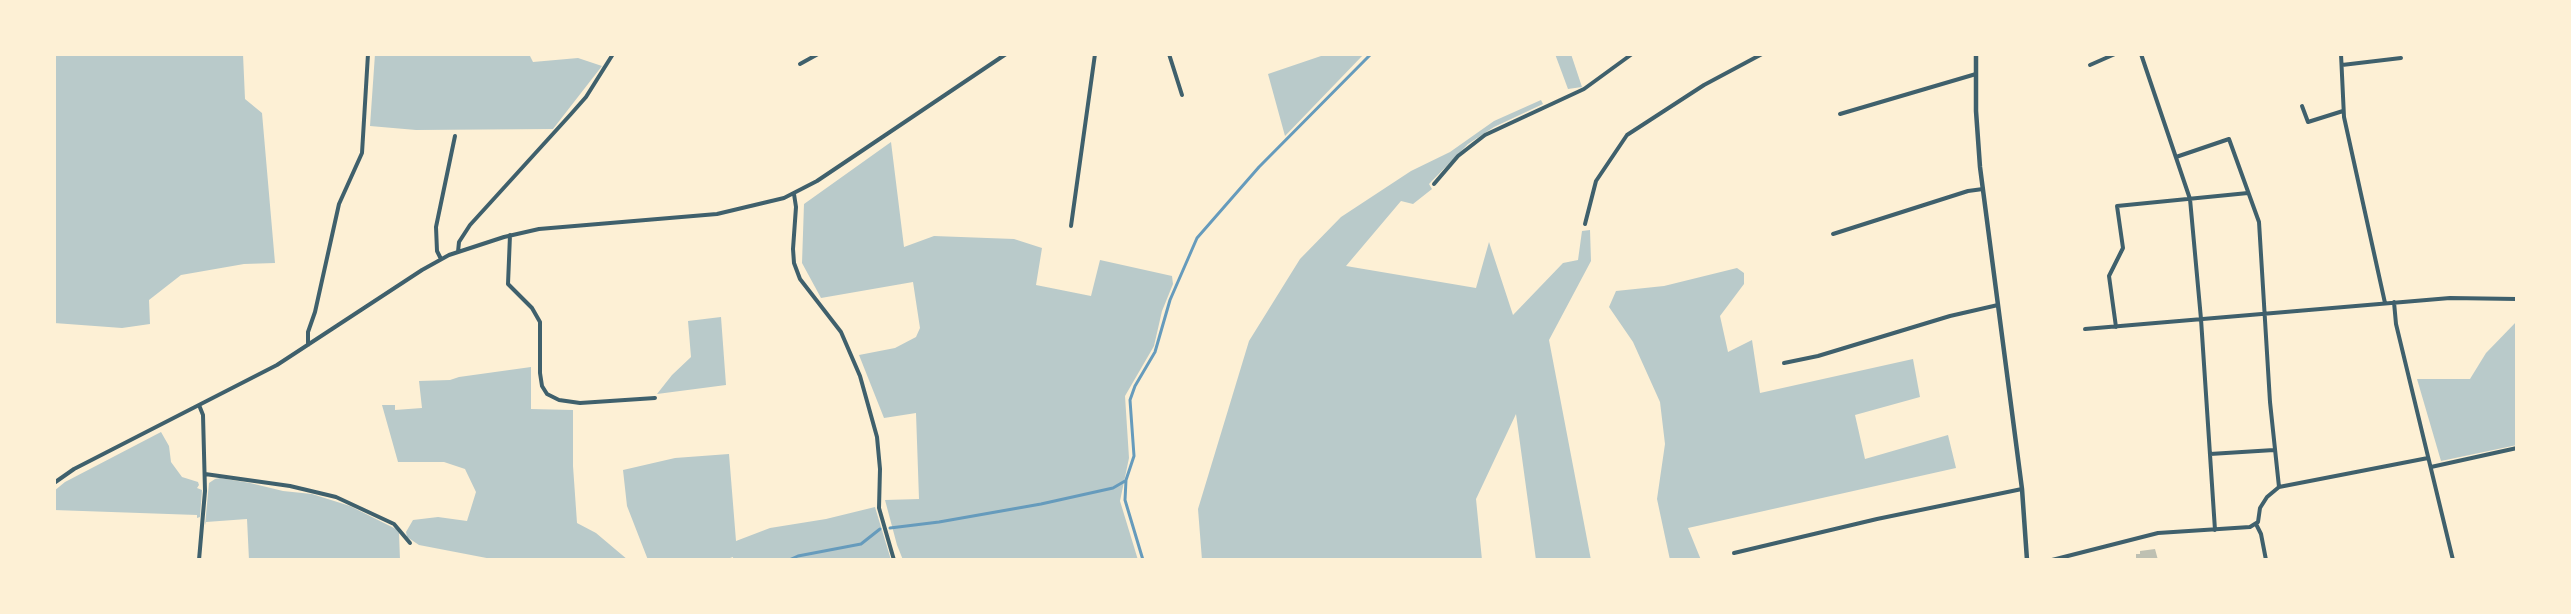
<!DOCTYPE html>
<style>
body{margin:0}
#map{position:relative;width:2571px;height:614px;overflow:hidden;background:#fdf0d5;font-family:"PT Sans",sans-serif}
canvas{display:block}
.frame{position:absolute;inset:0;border:56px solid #fdf0d5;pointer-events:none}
</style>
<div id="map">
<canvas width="2571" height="614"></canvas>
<div class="frame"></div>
</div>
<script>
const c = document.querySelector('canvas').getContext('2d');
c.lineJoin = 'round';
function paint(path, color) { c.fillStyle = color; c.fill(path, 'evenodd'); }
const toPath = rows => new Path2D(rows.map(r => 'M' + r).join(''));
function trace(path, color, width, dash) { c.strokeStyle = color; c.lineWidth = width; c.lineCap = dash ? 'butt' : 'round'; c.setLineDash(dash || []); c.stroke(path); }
const green = toPath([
 [54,54,243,54,245,99,262,113,275,263,244,264,181,275,149,300,150,324,122,328,54,323],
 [375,54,529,54,533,62,578,58,602,66,553,129,416,130,370,126],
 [1321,54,1364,54,1285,136,1268,74,1321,56],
 [1555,54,1571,54,1582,87,1568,89],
 [1541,100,1543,104,1494,127,1468,144,1429,184,1432,189,1413,204,1401,201,1346,266,1476,288,1489,242,1513,315,1563,263,1578,260,1582,231,1590,230,1591,261,1549,340,1591,560,1536,560,1516,414,1476,499,1482,560,1202,560,1198,509,1249,341,1300,259,1341,217,1411,171,1450,152,1494,121],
 [891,142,904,247,934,236,1014,239,1042,248,1036,285,1091,296,1100,260,1172,276,1173,284,1162,311,1154,346,1125,396,1129,458,1120,501,1138,560,903,560,897,545,885,500,919,499,916,413,884,418,859,355,895,348,916,337,920,328,913,282,821,298,802,263,804,204],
 [1737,268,1744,273,1744,284,1720,316,1728,352,1752,340,1760,393,1913,359,1920,397,1855,415,1865,459,1948,435,1956,468,1688,528,1701,560,1670,560,1657,499,1665,444,1660,402,1633,342,1609,307,1616,291,1664,286],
 [721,317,726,385,657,394,672,375,691,357,688,321],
 [2517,321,2517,445,2441,461,2417,379,2470,379,2486,353],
 [531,367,531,409,573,410,573,466,577,523,596,533,628,560,497,560,419,545,407,537,406,532,413,520,438,517,467,521,476,492,465,469,444,462,398,462,382,405,395,405,395,410,422,408,419,381,450,380,459,377],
 [161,432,169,446,171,462,182,477,198,482,199,485,197,488,202,490,200,517,197,518,197,515,54,510,54,491,65,482],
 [729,454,736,541,770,528,826,519,875,507,891,560,733,560,733,557,724,560,648,560,627,506,623,470,675,458],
 [220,478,250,483,283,491,312,494,350,506,396,529,399,533,400,560,249,560,247,519,206,522,205,525,209,483,215,479]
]);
const stream = toPath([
 [890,528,939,522,1041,504,1113,488,1125,481],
 [789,560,798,556,861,544,880,529],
 [1143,560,1125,500,1126,480,1134,456,1130,400,1135,386,1155,352,1170,300,1197,238,1259,167,1371,54]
]);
const building = toPath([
 [2155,549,2158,560,2136,560,2136,554,2140,554,2140,551]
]);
const minor = toPath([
 [1169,54,1182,95],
 [2141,54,2190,199,2201,319,2215,530],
 [2341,54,2344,117,2385,303],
 [800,64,818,54],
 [2090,65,2115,54],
 [2342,65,2401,58],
 [2302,106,2308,122,2343,111],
 [1840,114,1976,74],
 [2176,157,2229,139,2259,222,2270,402,2279,487],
 [1434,184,1458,156,1485,135,1584,89,1632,54],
 [794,194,796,207,793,249,794,263,800,279,841,332,860,376,877,437,880,469,879,508,894,560],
 [1585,224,1596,181,1627,135,1704,85,1762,54],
 [1071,226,1095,54],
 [1833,234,1968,191,1983,189],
 [510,235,508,284,532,308,540,322,540,373,542,386,547,394,559,400,580,403,655,398],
 [458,252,459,242,470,225,571,114,586,97,613,54],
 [441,259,437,251,436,227,455,136],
 [2394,302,2396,324,2453,560],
 [2116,327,2109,276,2123,248,2117,206,2248,193],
 [2085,329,2450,298,2517,299],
 [308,345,308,332,315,312,339,204,362,153,368,54],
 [1784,363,1818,356,1950,316,1998,305],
 [2210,454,2274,450],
 [2431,467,2517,448],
 [205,474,290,486,336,497,394,524,410,543],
 [54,483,74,469,277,365,422,270,449,255,504,237,539,229,717,214,784,198,817,181,1006,54],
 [2256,524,2261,534,2266,560],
 [1734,553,1877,519,2022,489],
 [199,560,205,491,203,415,199,405],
 [2052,560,2158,533,2250,527,2258,522,2260,508,2267,497,2279,487,2428,458]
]);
const tertiary = toPath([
 [1976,54,1976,111,1980,167,2022,489,2027,560]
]);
paint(green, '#b9caca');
trace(stream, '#669bbc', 3);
paint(building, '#bec0b2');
trace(minor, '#3f606c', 4);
trace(tertiary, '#3f606c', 4.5);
</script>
